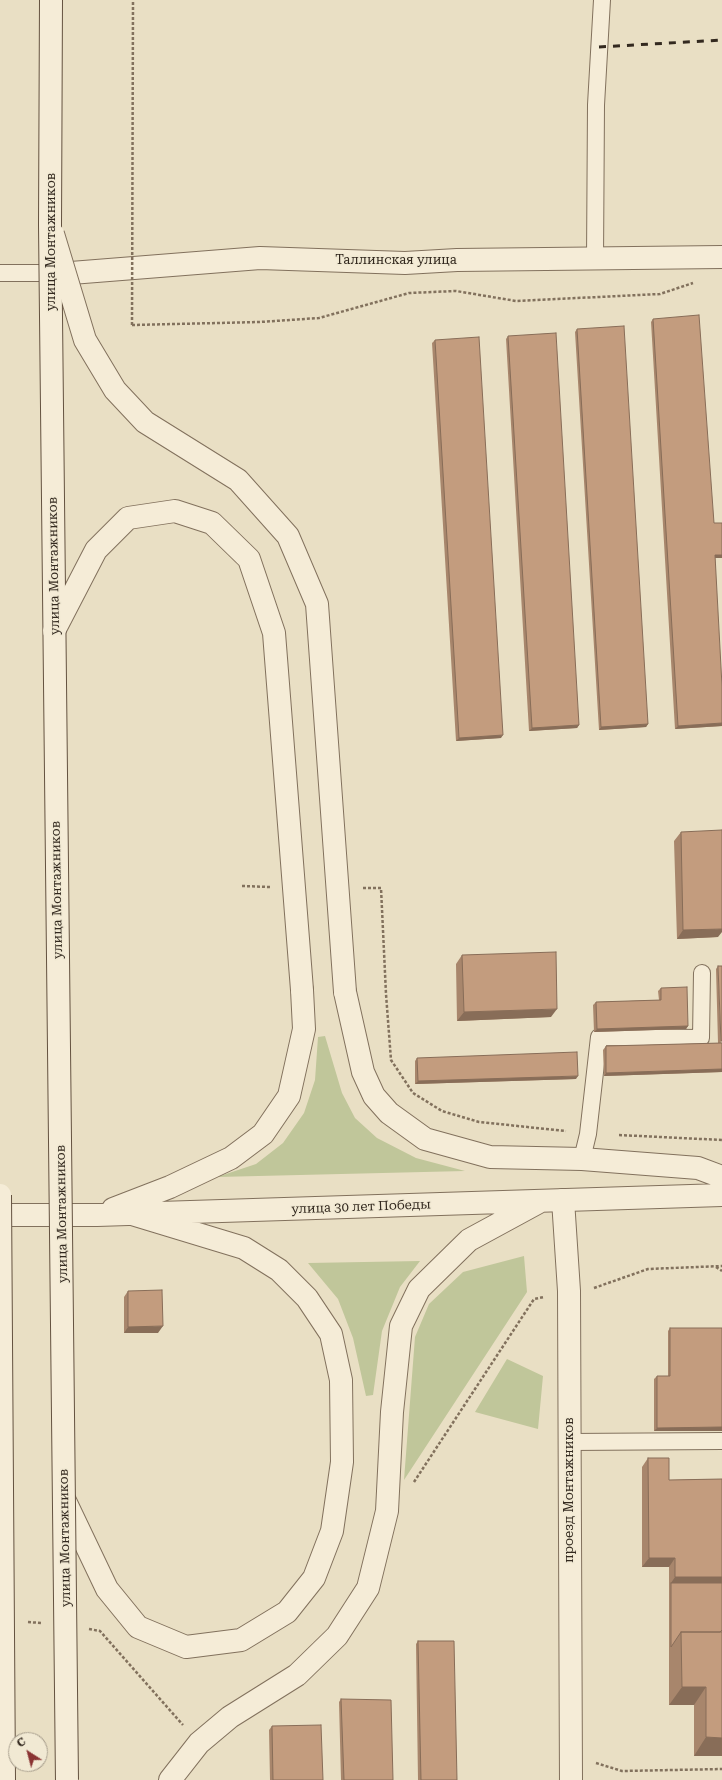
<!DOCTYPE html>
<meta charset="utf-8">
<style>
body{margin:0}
#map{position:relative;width:722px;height:1780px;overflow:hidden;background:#e9dfc4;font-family:"Roboto Serif",serif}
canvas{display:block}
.north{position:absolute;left:8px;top:1732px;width:40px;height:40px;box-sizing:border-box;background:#f1e9d3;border:1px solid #a59c8b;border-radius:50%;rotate:324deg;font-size:11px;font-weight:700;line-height:16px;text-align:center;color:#33291f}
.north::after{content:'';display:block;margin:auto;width:14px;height:18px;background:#8a3433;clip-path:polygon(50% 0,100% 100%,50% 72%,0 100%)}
</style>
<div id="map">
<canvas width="722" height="1780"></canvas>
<div class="north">С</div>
</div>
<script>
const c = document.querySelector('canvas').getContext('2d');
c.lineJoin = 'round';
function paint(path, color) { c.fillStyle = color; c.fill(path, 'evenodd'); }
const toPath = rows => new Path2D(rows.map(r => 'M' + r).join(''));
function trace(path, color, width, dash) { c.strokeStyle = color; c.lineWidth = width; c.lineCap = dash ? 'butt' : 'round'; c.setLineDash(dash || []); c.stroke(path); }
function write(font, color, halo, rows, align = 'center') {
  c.font = font + ' "Roboto Serif",serif'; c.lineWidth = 3; c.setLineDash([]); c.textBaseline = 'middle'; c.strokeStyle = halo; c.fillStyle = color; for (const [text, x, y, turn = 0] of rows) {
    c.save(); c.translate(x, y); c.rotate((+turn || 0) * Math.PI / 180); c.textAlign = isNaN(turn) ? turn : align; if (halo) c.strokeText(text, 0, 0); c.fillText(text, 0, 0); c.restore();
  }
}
const green = toPath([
 [325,1036,342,1093,355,1118,377,1138,416,1158,465,1171,217,1177,256,1164,283,1143,304,1113,315,1080,318,1037],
 [524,1256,527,1292,404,1480,415,1337,429,1304,463,1272],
 [420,1261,400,1287,382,1331,373,1395,366,1396,353,1338,338,1299,308,1263],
 [507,1359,543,1376,538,1429,475,1412]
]);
const path = toPath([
 [132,325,260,322,319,318,409,293,456,291,516,301,660,294,693,283],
 [242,886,270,887],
 [363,888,381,888,386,994,391,1060,413,1093,442,1111,479,1122,566,1131],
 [619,1135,722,1140],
 [716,1267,722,1271],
 [594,1288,648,1269,722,1266],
 [414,1482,534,1299,544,1297],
 [28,1622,41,1623],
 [89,1629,100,1631,183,1725],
 [596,1763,622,1771,722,1769]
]);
const service = toPath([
 [595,259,596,105,602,0],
 [0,273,60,273],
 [582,1159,588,1134,599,1037,701,1038,702,973],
 [569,1442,722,1441]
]);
const minor = toPath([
 [71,273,260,258,405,263,457,260,722,257],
 [563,1200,569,1291,571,1780]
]);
const tertiary = toPath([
 [345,992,363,1072,374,1096,389,1113,425,1139,490,1157,582,1159,698,1168,722,1177],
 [113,1209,170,1187,231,1158,263,1134,289,1096,304,1029,302,990],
 [0,1215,97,1215,722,1195],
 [65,1501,107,1589,138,1627,186,1647,241,1640,287,1612,314,1578,332,1531,342,1462,341,1380,331,1334,307,1298,279,1270,244,1248,132,1214],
 [170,1780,199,1743,230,1717,297,1675,337,1636,368,1588,387,1511,392,1412,401,1326,419,1289,469,1240,539,1202]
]);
const rail = toPath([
 [599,47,722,40]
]);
const pathBridge = toPath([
 [132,325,133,0]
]);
const tertiaryBridge = toPath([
 [53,234,85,340,115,390,145,422,238,480,288,536,317,604,345,992],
 [54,631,96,550,128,518,175,511,212,523,249,559,274,633,302,990]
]);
const secondaryBridge = toPath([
 [51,0,50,225,67,1780],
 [0,1195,4,1780]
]);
const wall = toPath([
 [653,319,714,523,722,558,715,558,722,726,675,729,651,322],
 [577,329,648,724,646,727,599,730,575,332],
 [508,336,579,725,577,728,529,731,506,339],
 [435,340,501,738,456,741,432,343],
 [681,832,718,937,677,939,674,841],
 [462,955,551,1017,457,1021,456,964],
 [718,966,722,1072,604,1076,603,1050,606,1046,718,1043,716,969],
 [661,988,688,1026,686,1029,594,1032,593,1005,596,1002,659,1000,658,991],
 [417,1058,576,1079,415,1084,415,1061],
 [128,1291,158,1333,124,1333,124,1297],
 [670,1328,722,1431,654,1431,654,1379,657,1376,668,1376,668,1331],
 [648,1458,669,1480,722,1479,722,1756,694,1756,694,1705,669,1705,669,1567,642,1567,642,1467],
 [418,1641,457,1780,418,1780,416,1644],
 [341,1699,393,1780,341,1780,339,1702],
 [272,1726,323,1780,270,1780,269,1730]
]);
const shadedWall = toPath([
 [715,555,722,555,722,558,713,558],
 [722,723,722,726,675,729,678,726],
 [648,724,646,727,599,730,601,727],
 [579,725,577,728,529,731,532,728],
 [503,735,501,738,456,741,459,738],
 [722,929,722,932,718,937,677,939,683,930],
 [557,1009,551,1017,457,1021,464,1012],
 [688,1026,686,1029,594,1032,597,1029],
 [722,1069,722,1072,604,1076,606,1073],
 [578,1076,576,1079,415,1084,418,1081],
 [163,1326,158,1333,124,1333,128,1327],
 [722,1427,722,1431,654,1431,657,1428],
 [649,1558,675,1558,669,1567,642,1567],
 [675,1577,722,1577,722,1586,671,1583],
 [682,1687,706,1687,694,1705,669,1705],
 [706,1737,722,1738,722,1756,694,1756]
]);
const building = toPath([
 [699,315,714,523,722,523,722,555,715,555,722,686,722,723,678,726,653,319,699,315],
 [624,326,648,724,601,727,577,329,624,326],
 [556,333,579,725,532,728,508,336,556,333],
 [479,337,503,735,459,738,435,340,479,337],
 [722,830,722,929,683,930,681,832,722,830],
 [556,952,557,1009,464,1012,462,955,556,952],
 [718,966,722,966,722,1041,721,1041,718,966],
 [687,987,688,1026,597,1029,596,1002,661,1000,661,988,687,987],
 [722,1043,722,1069,606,1073,606,1046,722,1043],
 [577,1052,578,1076,418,1081,417,1058,577,1052],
 [162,1290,163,1326,128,1327,128,1291,162,1290],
 [670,1328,722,1328,722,1427,657,1428,657,1376,670,1376,670,1328],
 [648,1458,669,1458,669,1480,722,1479,722,1577,675,1577,675,1558,649,1558,648,1458],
 [671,1583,722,1583,722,1630,720,1632,681,1632,671,1647,671,1583],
 [681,1632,722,1632,722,1738,706,1737,706,1687,682,1687,681,1632],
 [418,1641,454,1641,457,1780,421,1780,418,1641],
 [341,1699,391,1700,393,1780,344,1780,341,1699],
 [321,1725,323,1780,273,1780,272,1726,321,1725]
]);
const streetNames = [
 ["улица Монтажников",51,242,-90],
 ["Таллинская улица",396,260],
 ["улица Монтажников",54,566,-91],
 ["улица Монтажников",57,890,-91],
 ["улица 30 лет Победы",361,1207,-2],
 ["улица Монтажников",62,1214,-91],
 ["проезд Монтажников",569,1490,-90],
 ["улица Монтажников",65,1538,-91]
];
paint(green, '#c0c69a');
trace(service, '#82715d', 18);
trace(minor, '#82715d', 24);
trace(tertiary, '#82715d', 24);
trace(path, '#82715d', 2.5, [3, 2]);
trace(service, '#f5ecd7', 16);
trace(minor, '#f5ecd7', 22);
trace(tertiary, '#f5ecd7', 22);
trace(rail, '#33291f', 3, [7, 7]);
trace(tertiaryBridge, '#82715d', 24, []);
trace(secondaryBridge, '#645240', 24, []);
trace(pathBridge, '#82715d', 2.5, [3, 2]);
trace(tertiaryBridge, '#f5ecd7', 22);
trace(secondaryBridge, '#f5ecd7', 22);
paint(wall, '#a8866c');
paint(shadedWall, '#886d58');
paint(building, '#c39c7e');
trace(building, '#886d58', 1);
write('13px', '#33291f', '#f1e9d3', streetNames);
</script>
